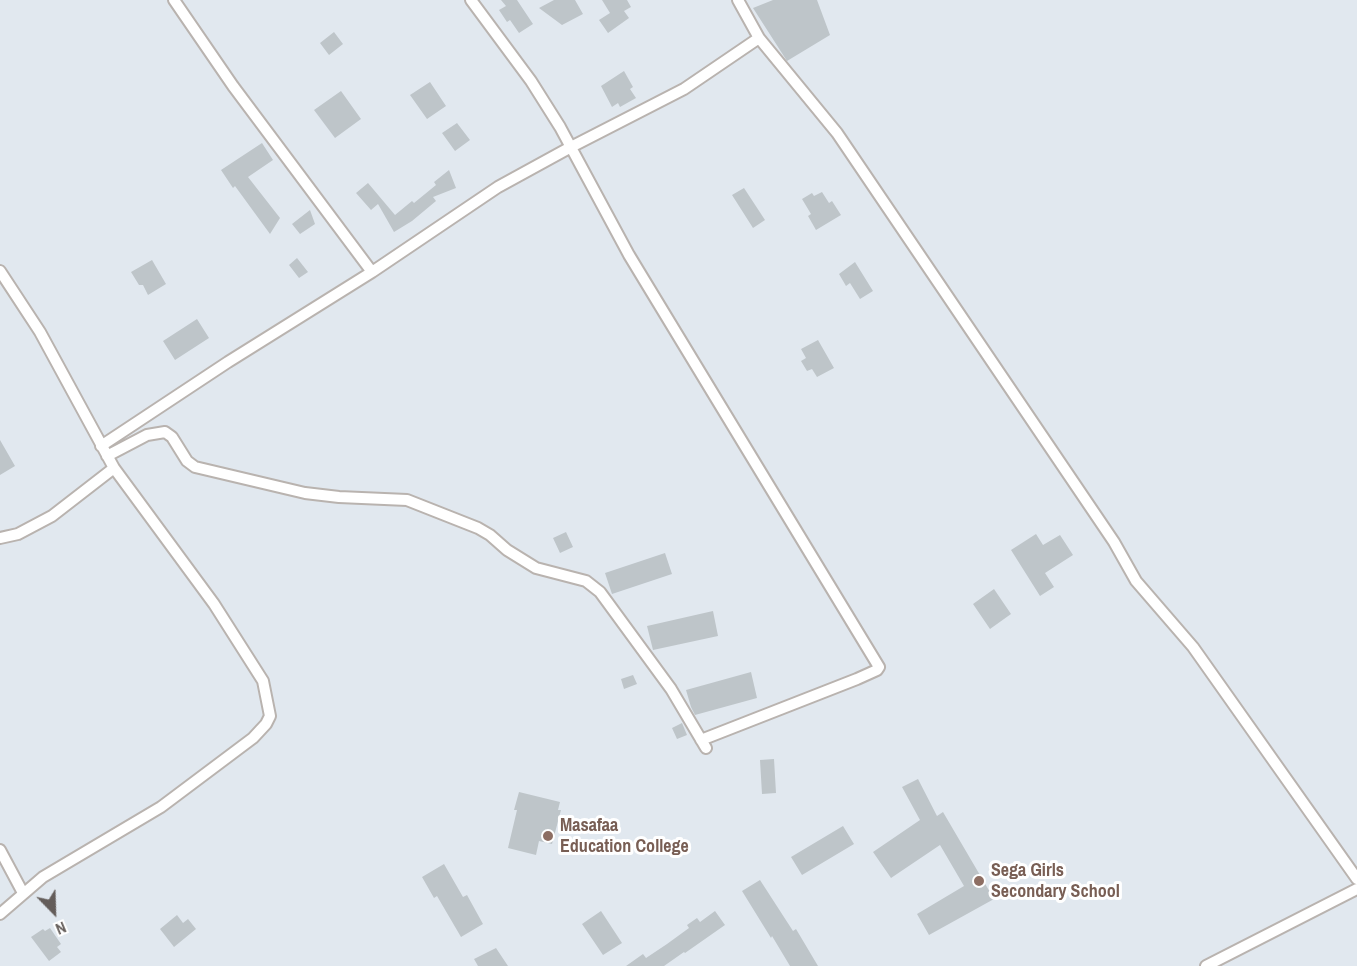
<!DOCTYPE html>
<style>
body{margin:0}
#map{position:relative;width:1357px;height:966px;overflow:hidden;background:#e1e8ef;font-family:"Archivo Narrow",sans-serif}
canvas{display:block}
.north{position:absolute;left:24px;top:882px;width:60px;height:60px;-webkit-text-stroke:4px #fff;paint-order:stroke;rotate:157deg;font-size:16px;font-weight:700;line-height:24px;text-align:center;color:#645d5a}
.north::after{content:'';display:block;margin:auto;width:21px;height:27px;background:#645d5a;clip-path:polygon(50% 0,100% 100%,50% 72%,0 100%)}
</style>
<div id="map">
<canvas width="1357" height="966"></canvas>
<div class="north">N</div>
</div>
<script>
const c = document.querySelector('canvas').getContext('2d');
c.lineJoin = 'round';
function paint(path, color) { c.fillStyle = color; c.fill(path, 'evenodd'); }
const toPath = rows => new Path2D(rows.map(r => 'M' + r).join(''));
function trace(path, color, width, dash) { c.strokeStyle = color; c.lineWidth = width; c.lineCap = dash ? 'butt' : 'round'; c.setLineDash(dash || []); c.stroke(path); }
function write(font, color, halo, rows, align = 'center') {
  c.font = font + ' "Archivo Narrow",sans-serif'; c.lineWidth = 6; c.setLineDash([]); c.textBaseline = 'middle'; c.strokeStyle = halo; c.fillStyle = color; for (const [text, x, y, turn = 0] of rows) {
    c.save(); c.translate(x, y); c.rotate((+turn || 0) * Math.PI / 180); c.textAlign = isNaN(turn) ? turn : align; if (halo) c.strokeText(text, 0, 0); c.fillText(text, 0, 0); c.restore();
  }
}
const building = toPath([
 [501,0,517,0,533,24,519,33,510,20,507,22,499,10,506,6],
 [554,0,575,0,583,14,562,25,539,8],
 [602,0,627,0,631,7,624,11,629,18,608,33,599,20,610,13],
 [773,0,817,0,830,35,787,61,753,8],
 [334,32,343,44,329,55,320,43],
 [624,71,633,87,630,89,636,98,620,107,618,103,612,107,601,86],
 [430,82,446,106,427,119,410,95],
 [341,91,361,119,335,138,314,110],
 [457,123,470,140,455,151,442,133],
 [262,143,273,160,248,177,280,218,270,234,235,186,233,188,221,170],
 [449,170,456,188,433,197,436,201,412,221,394,232,378,204,371,210,356,193,368,183,395,215,412,201,414,203,436,185,434,182],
 [744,188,765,220,753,228,732,195],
 [822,192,829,203,832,201,841,215,816,230,808,216,811,214,802,199,812,193,814,196],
 [310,210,315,224,300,234,292,224],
 [297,258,308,272,299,278,289,265],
 [152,260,166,284,148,295,143,285,139,285,131,272],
 [855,262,873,291,860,299,850,283,846,286,839,274],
 [197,319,209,338,175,360,163,341],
 [818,340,834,368,817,377,812,369,807,371,801,361,806,358,801,349],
 [0,440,15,466,0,475],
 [566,532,573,547,560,553,553,538],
 [1036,534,1043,545,1060,535,1073,555,1045,573,1054,587,1040,596,1011,550],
 [665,553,672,574,612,594,605,573],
 [994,589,1011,614,990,629,973,604],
 [713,611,718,636,653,650,647,626],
 [751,672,757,698,695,715,691,707,686,690],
 [633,675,637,684,624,689,621,679],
 [682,723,687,735,677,739,672,728],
 [774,759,776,793,762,794,760,760],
 [918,779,937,816,943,812,994,899,929,935,917,914,964,886,940,845,891,878,873,852,920,820,902,787],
 [519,792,560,802,558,810,561,810,552,844,539,841,536,855,508,848,517,810,514,810],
 [843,826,854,844,802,875,791,857],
 [444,864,463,897,467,895,483,924,461,937,437,896,434,898,422,877],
 [760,880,793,931,796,929,818,966,790,966,772,936,771,938,742,891],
 [601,911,622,943,603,955,582,924],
 [715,911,725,925,685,953,684,952,664,966,626,966,643,954,646,958,667,944,689,928,687,925,697,918,700,922],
 [177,915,183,923,188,919,196,929,174,947,160,929],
 [50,928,61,944,57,947,61,952,49,961,31,937,43,929,45,931],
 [496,948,508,966,478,966,474,959]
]);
const minor = toPath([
 [174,0,233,86,372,272],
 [471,0,531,81,560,127,629,255,879,667,877,670,857,679,701,740],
 [738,0,759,38,837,133,1114,542,1136,581,1193,647,1357,879],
 [0,271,40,332,114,468,214,604,263,681,270,716,266,724,253,738,161,807,43,877,0,914],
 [101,446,228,362,372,272,498,187,571,147,684,89,759,38],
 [107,456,147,435,165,432,172,437,187,461,195,467,305,493,339,497,407,500,478,528,490,535,507,550,536,568,586,581,600,592,671,689,706,748],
 [0,538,18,534,52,516,114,468],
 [0,850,23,893],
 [1206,966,1357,889]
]);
const markers = [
 [548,836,6,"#8d6e63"],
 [979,881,6,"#8d6e63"]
];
const educationNames = [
 ["Masafaa",560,826],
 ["Education College",560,847],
 ["Sega Girls",991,871],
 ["Secondary School",991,892]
];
paint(building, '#bec5c9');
trace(minor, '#b9b3af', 14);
trace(minor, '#fff', 10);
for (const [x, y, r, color] of markers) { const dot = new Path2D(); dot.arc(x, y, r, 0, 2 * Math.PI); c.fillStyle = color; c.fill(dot); trace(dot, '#fff', 2); }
write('bold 18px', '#785e54', '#fff', educationNames, 'left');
</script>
